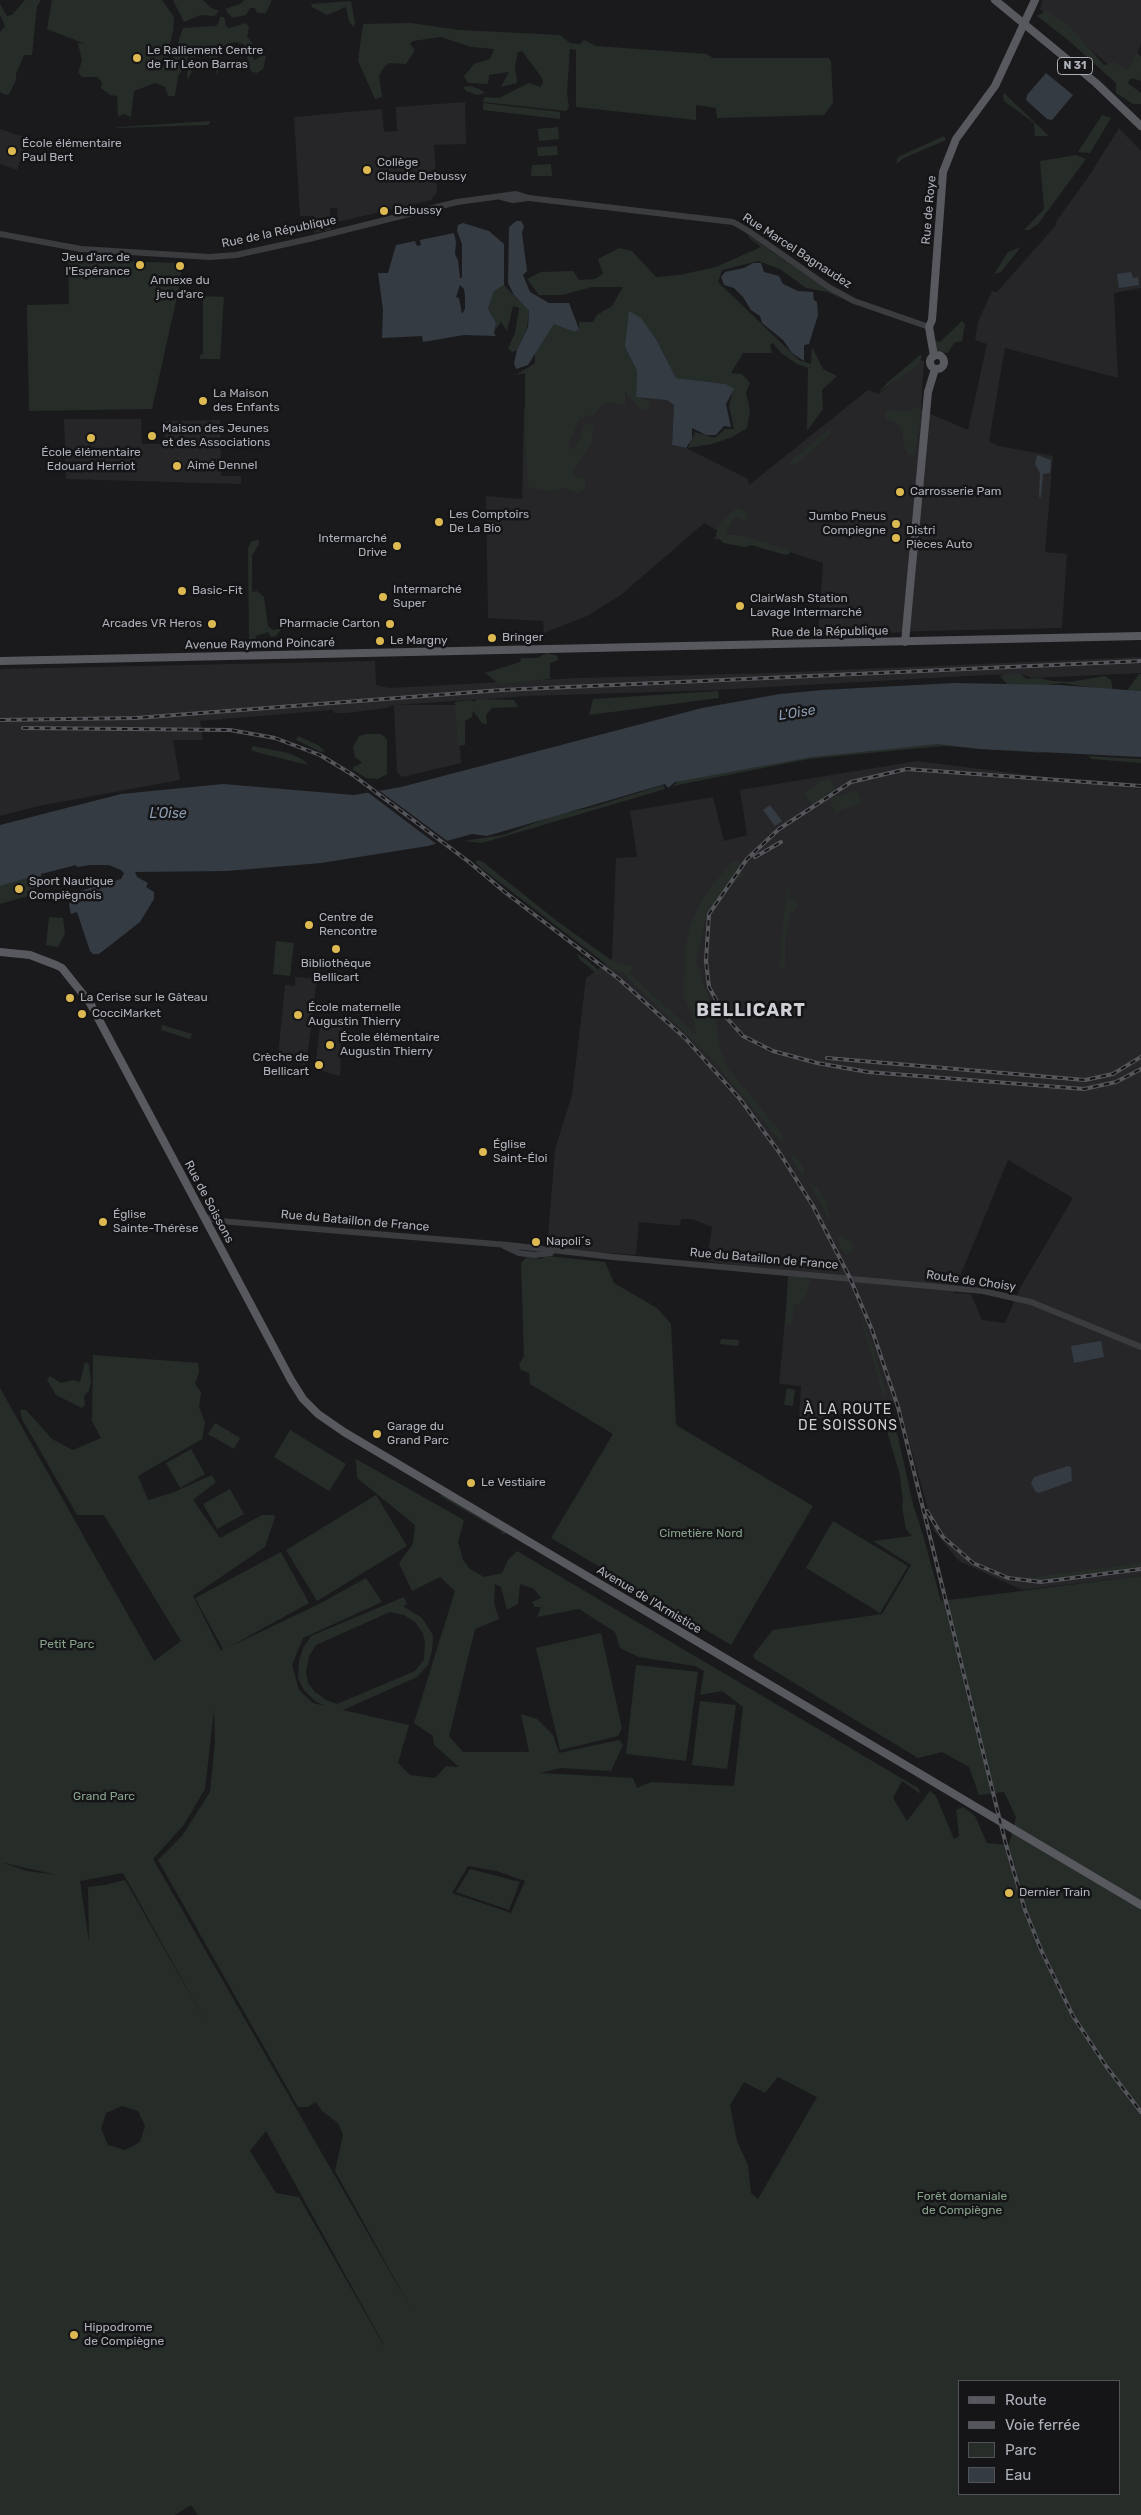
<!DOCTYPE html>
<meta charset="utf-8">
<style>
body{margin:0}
#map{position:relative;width:1141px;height:2515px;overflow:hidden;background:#1a1a1c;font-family:Rubik,sans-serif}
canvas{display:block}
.legend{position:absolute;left:958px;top:2380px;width:162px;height:115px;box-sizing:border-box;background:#151517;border:1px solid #525358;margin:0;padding:6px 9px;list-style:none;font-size:15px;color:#aeb1ba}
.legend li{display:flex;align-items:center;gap:10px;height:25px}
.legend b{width:25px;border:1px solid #525358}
</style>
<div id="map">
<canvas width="1141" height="2515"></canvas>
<ul class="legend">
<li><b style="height:6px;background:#58595f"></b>Route</li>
<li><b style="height:6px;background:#55565b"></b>Voie ferrée</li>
<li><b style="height:14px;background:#262d28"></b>Parc</li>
<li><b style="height:14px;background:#353b43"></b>Eau</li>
</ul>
</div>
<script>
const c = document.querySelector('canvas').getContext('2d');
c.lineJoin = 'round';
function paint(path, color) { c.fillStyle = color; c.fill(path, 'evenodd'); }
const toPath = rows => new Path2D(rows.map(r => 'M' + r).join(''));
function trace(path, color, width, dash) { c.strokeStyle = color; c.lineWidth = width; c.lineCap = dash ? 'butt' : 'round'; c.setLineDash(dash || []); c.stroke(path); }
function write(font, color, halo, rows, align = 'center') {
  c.font = font + ' Rubik,sans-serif'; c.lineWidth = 5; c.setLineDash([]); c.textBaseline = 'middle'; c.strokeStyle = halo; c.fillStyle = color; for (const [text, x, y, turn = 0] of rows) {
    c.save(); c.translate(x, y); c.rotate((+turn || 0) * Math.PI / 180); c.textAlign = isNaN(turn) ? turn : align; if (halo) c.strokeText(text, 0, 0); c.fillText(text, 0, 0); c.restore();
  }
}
const built = toPath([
 [1043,0,1141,0,1141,43,1127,81,1068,30,1040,9],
 [465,102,466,144,434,145,437,192,431,200,338,222,337,208,330,208,331,230,314,233,314,216,300,216,294,117,382,109,384,132,397,131,396,107],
 [1119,128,1141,151,1141,288,1114,293,1118,378,1005,348,989,441,999,446,1053,456,1045,552,1067,554,1062,628,923,631,818,637,823,563,735,534,734,541,713,539,720,532,704,523,621,595,587,616,546,632,544,637,543,621,488,618,486,496,522,499,524,408,592,408,622,393,674,401,672,445,686,448,748,479,749,485,868,390,879,394,919,360,924,361,921,410,968,430,987,344,975,340,978,322,992,291,997,292,1057,224,1055,223,1089,176],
 [0,129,28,138,17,170,0,164],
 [64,419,141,419,142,444,165,444,165,421,220,420,221,476,241,476,241,484,66,479],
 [1141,657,1141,673,1032,678,1020,674,1005,674,715,690,529,696,395,705,456,705,461,763,402,777,397,772,394,705,386,708,347,713,335,713,332,710,200,721,203,740,173,740,180,780,39,806,0,816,0,669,373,661,375,661,376,685,389,688,578,678,771,673],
 [917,761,1141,789,1141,1576,1022,1590,959,1561,934,1531,898,1402,799,1423,801,1386,779,1384,789,1275,707,1261,712,1227,692,1219,681,1219,680,1226,639,1222,636,1255,547,1249,555,1149,572,1095,586,978,612,959,616,858,637,857,630,811,713,797,724,841,747,835,740,790],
 [1008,1160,1073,1198,1020,1288,1005,1323,982,1320,971,1294,953,1293],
 [295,977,317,979,306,1066,278,1057,285,985,295,986],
 [321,1017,342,1019,340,1076,315,1069]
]);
const green = toPath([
 [25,0,41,0,37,6,32,55,24,55,16,74,16,80,9,94,6,95,0,92,0,32,5,26,0,15,0,4,7,16,12,15],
 [52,0,162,0,174,17,173,31,167,55,168,61,149,68,152,70,157,70,173,57,183,28,215,26,218,24,220,17,224,17,226,26,229,28,246,23,249,28,247,36,252,43,253,58,255,60,262,55,266,56,263,69,257,73,252,72,248,66,247,48,243,44,236,42,227,44,218,51,218,76,213,62,204,50,198,50,195,56,196,64,188,79,187,75,192,47,185,65,178,76,175,96,168,96,165,87,155,83,134,91,131,117,123,114,118,117,117,96,110,95,101,88,102,82,97,77,82,77,78,72,82,61,78,43,85,44,47,29],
 [173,0,203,0,211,8,219,11,214,16,201,15,184,22],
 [245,0,272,0,266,13,257,13,255,8,250,8,246,15,232,18,225,9,240,4],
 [351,1,355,23,353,27,349,21,346,7,327,15,312,7,311,4],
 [1046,11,1070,27,1104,65,1114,62,1128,70,1137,53,1139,54,1141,57,1141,81,1131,78,1128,83,1141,93,1141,104,1133,104,1116,93,1116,83,1068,40,1037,16],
 [411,23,459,30,560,35,570,43,580,44,584,40,596,46,707,54,713,58,828,58,831,61,833,103,824,115,717,118,716,108,696,105,696,120,576,107,576,50,570,49,567,93,569,107,566,111,483,102,484,97,499,98,529,83,540,87,543,83,542,78,522,51,518,52,515,66,517,83,501,87,509,72,489,75,488,84,468,83,464,76,474,64,490,59,494,49,471,47,441,37,413,41,410,44,415,50,406,64,389,63,384,67,379,76,382,97,375,99,358,61,363,24],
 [471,86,479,89,485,93,477,95,466,91,463,87],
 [1003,94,1005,94,1049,136,1035,136,1034,123,1004,101],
 [483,103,560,112,560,119,483,110],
 [1102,115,1111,118,1090,153,1078,152],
 [211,121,208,125,116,128,119,127],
 [558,127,559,139,539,141,538,129],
 [944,136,946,140,904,158,896,164,898,157],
 [557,146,558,155,538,156,537,147],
 [1076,155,1086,159,1038,224,1029,230,1024,230,1044,209,1040,161],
 [551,164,552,176,531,176,532,165],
 [749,236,843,300,828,292,806,288,780,269,758,261,722,270,718,282,799,360,811,364,812,347,823,369,837,376,822,390,823,409,807,431,808,368,797,364,781,353,773,343,770,345,772,353,743,353,731,373,742,374,750,383,746,392,750,411,747,428,732,437,712,444,688,448,695,432,715,438,725,429,734,429,729,406,733,389,726,384,676,378,657,341,625,347,637,371,636,397,651,400,648,409,642,410,625,392,625,405,605,402,593,415,579,419,568,446,573,450,580,440,583,427,588,423,594,425,591,444,572,471,575,478,586,478,585,488,577,493,565,488,552,491,528,487,525,435,525,373,516,375,535,363,535,354,554,323,575,332,579,329,579,322,593,322,597,315,612,306,623,287,592,287,562,295,539,295,527,279,541,272,573,271,579,280,595,279,603,274,598,259,619,248,632,251,656,277,679,275,716,267,761,247,748,237],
 [1021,247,1001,272,994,274,1008,252],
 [68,252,111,258,112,261,182,263,180,283,152,409,29,411,27,305,69,304],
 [504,285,529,311,527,328,517,350,512,352,508,348,515,333,519,308,513,306,507,331,501,322,495,330,496,323,488,309,494,291],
 [200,296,224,297,220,359,200,359,200,355,203,354,203,300,200,300],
 [962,321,965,324,962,341,954,343,948,353,938,352,935,344,936,341,940,342],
 [920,355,922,356,918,365,878,393,888,382],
 [913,407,921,410,915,454,908,454,903,441,903,430,899,425,886,419,885,413,888,410,911,411],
 [831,428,829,435,796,464,789,466,792,460],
 [737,508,746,512,747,517,744,520,737,517,733,520,726,531,728,535,740,535,789,550,790,553,786,555,751,545,745,547,723,543,716,534,719,524],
 [259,540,259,544,252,556,252,592,257,591,264,597,268,626,273,630,282,628,276,636,271,637,268,632,256,636,254,646,251,646,249,643,248,548,252,541],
 [547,653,557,656,558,660,550,663,550,679,499,684,485,673,520,662,521,658,537,658],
 [1005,674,1020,674,1027,679,1040,678,1051,681,1070,682,1105,676,1111,680,1113,691,1063,683,1037,686,1007,684,1000,676],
 [1139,674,1141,674,1141,694,1133,693,1128,689],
 [718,691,719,698,589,715,593,699],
 [477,699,514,700,518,707,492,708,486,715,487,724,482,723,473,711,472,717,465,721,465,745,458,746,455,702,471,700,474,702],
 [366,734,381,734,387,739,387,774,378,779,366,778,353,770,353,767,362,763,355,757,353,747,359,736],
 [298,736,318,745,325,751,321,752,296,740],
 [944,743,1040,750,1042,753,944,746,880,752,809,759,673,786,679,780,806,754],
 [253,746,288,753,302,759,308,765,260,753,251,750],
 [1088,756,1141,759,1141,763,1092,759],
 [829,779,836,789,813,805,804,793,823,780],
 [663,785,665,789,482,843,463,841,503,835,556,815,593,807],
 [857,790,862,803,835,812,830,799],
 [478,860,483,862,557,921,611,960,618,964,633,966,634,969,629,973,696,1035,694,1020,684,997,685,950,690,926,701,902,713,885,732,862,739,861,743,876,729,888,706,918,696,962,715,1017,720,1048,727,1067,781,1133,784,1142,774,1134,714,1061,623,973,615,971,481,868,475,862],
 [35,876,39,893,0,904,0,886],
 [790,879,789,898,794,900,798,906,790,914,785,940,785,965,782,970,780,969,784,911],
 [49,917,63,918,65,934,58,947,46,945],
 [276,941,294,943,290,976,273,974],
 [577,954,587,960,603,974,597,974,579,959],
 [162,1025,192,1034,190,1039,161,1030],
 [793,1155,799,1160,805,1172,803,1176,791,1158],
 [808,1181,817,1188,826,1202,830,1220],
 [840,1235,853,1244,853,1249,846,1255,841,1249,838,1240],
 [546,1256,605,1262,614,1283,657,1308,671,1324,676,1425,813,1506,731,1645,551,1538,613,1434,530,1384,529,1373,521,1370,519,1365,524,1356,521,1263,527,1257,541,1259],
 [788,1277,803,1277,811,1280,805,1296,799,1304,794,1305,792,1324,785,1325],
 [859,1312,870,1339,887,1395,886,1397,882,1391],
 [721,1339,739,1340,738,1346,720,1344],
 [93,1355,198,1363,199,1371,195,1384,201,1392,199,1407,205,1422,202,1439,138,1476,148,1500,172,1493,212,1475,216,1482,193,1500,220,1538,262,1515,274,1515,275,1517,265,1547,193,1596,221,1651,223,1649,195,1598,281,1552,309,1603,229,1647,321,1603,366,1578,382,1602,303,1638,292,1665,299,1690,313,1703,325,1706,315,1701,304,1690,298,1678,299,1661,303,1648,311,1636,404,1597,407,1604,403,1606,422,1618,433,1635,432,1651,428,1665,417,1677,343,1710,409,1725,398,1763,410,1775,435,1778,446,1766,459,1767,434,1745,433,1736,414,1723,455,1591,440,1577,412,1591,399,1563,413,1544,415,1525,357,1478,356,1459,464,1520,458,1542,463,1560,470,1569,484,1577,502,1573,508,1560,517,1551,918,1788,921,1794,902,1781,893,1798,907,1821,930,1791,936,1796,954,1839,959,1836,956,1810,963,1807,975,1816,987,1843,1009,1845,1016,1817,1004,1792,979,1795,969,1767,942,1752,918,1758,755,1659,753,1655,773,1630,882,1614,911,1565,873,1541,912,1536,906,1529,902,1507,903,1500,900,1476,883,1417,888,1411,898,1437,913,1504,923,1535,941,1601,1141,1576,1141,2515,198,2515,191,2505,175,2515,0,2515,0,1388,154,1661,181,1641,104,1515,77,1515,22,1419,20,1410,26,1410,52,1439,73,1450,101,1438,92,1421],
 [495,1584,501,1587,507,1610,518,1604,520,1584,534,1589,541,1598,532,1602,535,1607,541,1607,537,1617,579,1609,615,1632,620,1648,639,1657,695,1666,704,1671,700,1695,722,1691,743,1707,734,1786,651,1782,637,1788,633,1778,540,1773,561,1768,611,1771,623,1745,619,1740,559,1753,553,1735,537,1719,521,1714,529,1752,463,1752,449,1736,475,1629,499,1619,494,1603],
 [390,1612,404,1615,415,1622,423,1633,425,1644,424,1660,415,1671,337,1704,326,1700,315,1692,308,1683,306,1671,309,1656,316,1645],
 [214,1710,215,1743,210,1792,182,1836,158,1860,298,2107,308,2107,316,2102,322,2111,338,2123,343,2135,335,2171,413,2312,153,1859,183,1826,205,1789],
 [3,1863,4,1863,57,1875,27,1871],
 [468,1866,497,1871,525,1881,511,1913,452,1893],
 [123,1873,208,2026,125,1880,105,1885,88,1887,89,1942,80,1881],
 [778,2077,817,2097,758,2199,751,2193,748,2165,737,2141,730,2105,744,2082,765,2093],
 [122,2106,138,2111,145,2126,140,2142,125,2150,108,2145,101,2129,106,2113],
 [266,2131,384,2345,384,2346,299,2197,276,2193,250,2151],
 [960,2381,1120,2381,1120,2494,960,2494],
 [85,1362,89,1364,91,1383,89,1391,84,1396,85,1405,82,1408,56,1395,47,1380,50,1376,61,1383,73,1380,80,1382],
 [787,1388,795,1390,793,1406,784,1405],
 [215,1423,240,1438,234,1449,208,1434],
 [290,1430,346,1464,329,1491,274,1457],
 [191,1449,205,1474,180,1488,166,1463],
 [230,1489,244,1514,217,1529,203,1504],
 [376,1495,407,1546,317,1601,286,1550],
 [442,1495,506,1533,506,1534,501,1534,502,1532,440,1496],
 [833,1521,908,1566,880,1613,806,1568],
 [1141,1563,1141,1566,1109,1572,1037,1581,1027,1578],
 [601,1633,622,1728,618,1736,560,1750,536,1648],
 [636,1665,698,1672,686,1761,626,1754],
 [700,1701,736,1705,727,1769,692,1765],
 [470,1869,520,1882,509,1910,456,1892]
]);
const water = toPath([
 [1046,73,1073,95,1052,120,1047,119,1026,100,1027,95],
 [516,221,521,221,524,226,522,233,527,271,523,275,530,292,549,303,569,303,579,329,575,332,554,324,528,365,516,369,514,363,517,350,528,327,529,311,514,295,508,283,509,227],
 [463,223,489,231,504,244,504,285,494,291,488,309,496,323,494,333,496,336,464,335,423,342,422,336,382,338,383,310,378,273,388,273,396,245,415,241,417,246,421,245,420,240,454,233,456,242,455,254,458,260,460,278,462,278,462,244,457,231,458,225],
 [460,285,464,289,465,296,465,309,462,314,459,298,456,297],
 [753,263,761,263,764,272,779,276,783,284,798,291,813,292,814,300,817,302,818,315,809,344,804,345,804,361,792,353,783,340,762,323,760,316,751,310,743,297,734,288,724,285,721,277,725,272,744,268],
 [1131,272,1133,278,1138,277,1139,285,1119,288,1117,274],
 [629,311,641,318,657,341,676,378,726,384,734,389,726,404,731,427,724,426,716,435,706,435,692,428,692,439,686,448,672,445,674,405,667,400,636,397,637,371,625,347],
 [1037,455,1051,460,1050,473,1043,474,1041,497,1039,497,1040,473,1035,464],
 [954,683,1059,685,1141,691,1141,757,979,749,938,744,812,757,675,782,668,788,665,784,487,836,472,834,428,846,321,863,227,871,135,872,137,877,148,883,146,887,154,892,154,899,140,922,99,954,93,954,90,951,77,912,71,914,69,905,73,893,121,879,124,873,121,870,109,865,90,865,77,867,76,865,41,874,41,877,36,878,35,876,0,886,0,825,121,794,223,784,354,795,401,787,702,708,780,694,822,690],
 [770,805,782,821,775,826,763,810],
 [1101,1341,1104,1357,1074,1363,1071,1346],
 [1068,1466,1071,1467,1072,1481,1039,1493,1035,1491,1031,1483,1034,1477]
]);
const pier = toPath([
 [377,789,450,843,439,846,366,791]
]);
const minor = toPath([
 [501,197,513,200,528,198],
 [0,234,81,249,210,257,236,255,309,239,457,202,516,194,529,198,733,222,747,230,830,288,854,301,929,327],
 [204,1217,220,1221,508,1245,613,1257,983,1291,1031,1302,1141,1347],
 [504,1246,519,1253,535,1255,551,1253]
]);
const major = toPath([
 [995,0,1096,83,1141,126],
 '930 362a7 7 0 1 1 14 0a7 7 0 1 1-14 0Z',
 [934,356,929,327,932,320,943,172,956,139,995,86,1035,0],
 [905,642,928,392,935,369],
 [0,661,1141,636],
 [0,952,30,955,56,965,62,968,90,1003,291,1380,303,1399,318,1414,344,1432,1141,1905]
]);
const rail = toPath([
 [0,720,136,718,502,690,1141,661],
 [23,728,230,730,275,738,320,755,353,775,469,862,506,893,619,979,685,1038,740,1099,779,1152,813,1206,850,1278,872,1330,898,1407,1005,1841,1025,1910,1042,1952,1073,2016,1106,2066,1141,2112],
 [1141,786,907,769,851,782,779,829,747,859,709,914,706,961,709,987,725,1016,743,1036,773,1051,817,1063,868,1072,1084,1089,1116,1082,1141,1069],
 [755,857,781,842],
 [827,1058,1085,1080,1113,1074,1141,1057],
 [927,1511,943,1537,973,1563,1008,1578,1041,1582,1141,1569]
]);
const markers = [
 [137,58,5,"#ddba51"],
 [12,151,5,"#ddba51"],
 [367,170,5,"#ddba51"],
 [384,211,5,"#ddba51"],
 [140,265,5,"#ddba51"],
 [180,266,5,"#ddba51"],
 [203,401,5,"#ddba51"],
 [152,436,5,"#ddba51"],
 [91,438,5,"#ddba51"],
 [177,466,5,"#ddba51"],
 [900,492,5,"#ddba51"],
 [439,522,5,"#ddba51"],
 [896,524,5,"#ddba51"],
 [896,538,5,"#ddba51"],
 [397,546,5,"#ddba51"],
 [182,591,5,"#ddba51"],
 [383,597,5,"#ddba51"],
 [740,606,5,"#ddba51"],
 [212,624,5,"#ddba51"],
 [390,624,5,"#ddba51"],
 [492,638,5,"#ddba51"],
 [380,641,5,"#ddba51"],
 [19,889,5,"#ddba51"],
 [309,925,5,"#ddba51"],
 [336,949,5,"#ddba51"],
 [70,998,5,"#ddba51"],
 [82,1014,5,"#ddba51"],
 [298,1015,5,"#ddba51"],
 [330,1045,5,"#ddba51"],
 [319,1065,5,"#ddba51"],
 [483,1152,5,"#ddba51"],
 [103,1222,5,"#ddba51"],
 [536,1242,5,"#ddba51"],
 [377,1434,5,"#ddba51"],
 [471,1483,5,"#ddba51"],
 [1009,1893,5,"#ddba51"],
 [74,2335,5,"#ddba51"]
];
const shields = [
 [1075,66,35]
];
const shieldNames = [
 ["N 31",1075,66]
];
const poiNames = [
 ["Le Ralliement Centre",147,51],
 ["de Tir Léon Barras",147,65],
 ["École élémentaire",22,144],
 ["Paul Bert",22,158],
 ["Collège",377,163],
 ["Claude Debussy",377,177],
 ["Debussy",394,211],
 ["Jeu d'arc de",130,258,"right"],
 ["l'Espérance",130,272,"right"],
 ["Annexe du",180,281,"center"],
 ["jeu d'arc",180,295,"center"],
 ["La Maison",213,394],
 ["des Enfants",213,408],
 ["Maison des Jeunes",162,429],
 ["et des Associations",162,443],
 ["École élémentaire",91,453,"center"],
 ["Edouard Herriot",91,467,"center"],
 ["Aimé Dennel",187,466],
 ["Carrosserie Pam",910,492],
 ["Les Comptoirs",449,515],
 ["De La Bio",449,529],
 ["Jumbo Pneus",886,517,"right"],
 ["Compiegne",886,531,"right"],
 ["Distri",906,531],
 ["Pièces Auto",906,545],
 ["Intermarché",387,539,"right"],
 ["Drive",387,553,"right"],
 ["Intermarché",393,590],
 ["Super",393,604],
 ["Basic-Fit",192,591],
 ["ClairWash Station",750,599],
 ["Lavage Intermarché",750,613],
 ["Arcades VR Heros",202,624,"right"],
 ["Pharmacie Carton",380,624,"right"],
 ["Bringer",502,638],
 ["Le Margny",390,641],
 ["Sport Nautique",29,882],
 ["Compiègnois",29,896],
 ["Centre de",319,918],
 ["Rencontre",319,932],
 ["Bibliothèque",336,964,"center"],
 ["Bellicart",336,978,"center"],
 ["La Cerise sur le Gâteau",80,998],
 ["École maternelle",308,1008],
 ["Augustin Thierry",308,1022],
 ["CocciMarket",92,1014],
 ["École élémentaire",340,1038],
 ["Augustin Thierry",340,1052],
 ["Crèche de",309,1058,"right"],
 ["Bellicart",309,1072,"right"],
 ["Église",493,1145],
 ["Saint-Éloi",493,1159],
 ["Église",113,1215],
 ["Sainte-Thérèse",113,1229],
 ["Napoli´s",546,1242],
 ["Garage du",387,1427],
 ["Grand Parc",387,1441],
 ["Le Vestiaire",481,1483],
 ["Dernier Train",1019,1893],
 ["Hippodrome",84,2328],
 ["de Compiègne",84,2342]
];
const streetNames = [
 ["Rue de Roye",929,210,-85],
 ["Rue de la République",279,232,-12],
 ["Rue Marcel Bagnaudez",797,251,33],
 ["Rue de la République",830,632,-1],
 ["Avenue Raymond Poincaré",260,644,-1],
 ["Rue de Soissons",209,1202,62],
 ["Rue du Bataillon de France",355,1221,5],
 ["Rue du Bataillon de France",764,1259,5],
 ["Route de Choisy",971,1281,8],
 ["Avenue de l'Armistice",649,1600,31]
];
const parkNames = [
 ["Cimetière Nord",701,1534],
 ["Petit Parc",67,1645],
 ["Grand Parc",104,1797],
 ["Forêt domaniale",962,2197],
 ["de Compiègne",962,2211]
];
const waterNames = [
 ["L'Oise",797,713,-9],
 ["L'Oise",168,814]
];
const neighbourhoodNames = [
 ["À LA ROUTE",848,1410],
 ["DE SOISSONS",848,1426]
];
const districtNames = [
 ["BELLICART",751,1011]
];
paint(built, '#262629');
paint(green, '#262d28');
paint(water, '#353b43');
paint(pier, '#1a1a1c');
trace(minor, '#3b3c40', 6);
trace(major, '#58595f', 8);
trace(rail, '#55565b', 4);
trace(rail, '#151517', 2, [5.5]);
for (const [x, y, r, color] of markers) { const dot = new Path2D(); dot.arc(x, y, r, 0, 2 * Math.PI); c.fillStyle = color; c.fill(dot); trace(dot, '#151517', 2); }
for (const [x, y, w] of shields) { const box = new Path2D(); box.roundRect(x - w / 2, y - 8.5, w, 17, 4); c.fillStyle = '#151517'; c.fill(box); trace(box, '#aeb1ba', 1); }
write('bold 11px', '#aeb1ba', null, shieldNames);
write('12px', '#aeb1ba', '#151517', poiNames, 'left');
write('12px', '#aeb1ba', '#151517', streetNames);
write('12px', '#88a28c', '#151517', parkNames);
write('italic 14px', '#8a9bb0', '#151517', waterNames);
c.letterSpacing = '1px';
write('14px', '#cfd0d6', '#151517', neighbourhoodNames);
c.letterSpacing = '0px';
c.letterSpacing = '1px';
write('bold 18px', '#cfd0d6', '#151517', districtNames);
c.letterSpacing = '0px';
</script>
